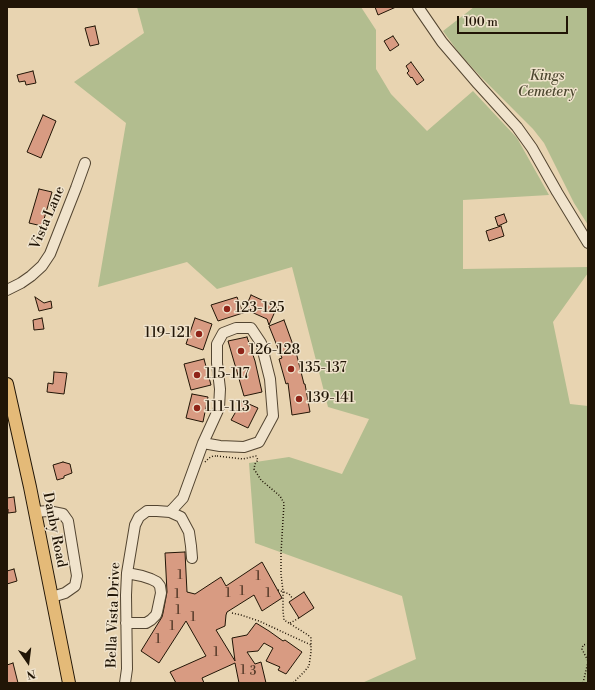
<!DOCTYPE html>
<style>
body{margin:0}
#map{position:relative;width:595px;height:690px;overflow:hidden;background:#e8d4b1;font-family:"Libre Bodoni",serif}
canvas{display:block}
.frame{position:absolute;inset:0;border:8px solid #211506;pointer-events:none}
.north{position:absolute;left:8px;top:642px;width:40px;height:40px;-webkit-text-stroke:3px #f0e3cc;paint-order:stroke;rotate:166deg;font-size:11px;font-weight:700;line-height:16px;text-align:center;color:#211506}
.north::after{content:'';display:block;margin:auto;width:14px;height:18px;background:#211506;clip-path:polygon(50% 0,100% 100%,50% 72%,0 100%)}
.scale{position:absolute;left:457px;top:16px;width:111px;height:18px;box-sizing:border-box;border:2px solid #211506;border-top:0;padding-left:5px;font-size:12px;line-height:14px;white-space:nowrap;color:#211506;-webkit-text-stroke:3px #f0e3cc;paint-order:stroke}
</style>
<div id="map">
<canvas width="595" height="690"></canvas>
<div class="frame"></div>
<div class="north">N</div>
<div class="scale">100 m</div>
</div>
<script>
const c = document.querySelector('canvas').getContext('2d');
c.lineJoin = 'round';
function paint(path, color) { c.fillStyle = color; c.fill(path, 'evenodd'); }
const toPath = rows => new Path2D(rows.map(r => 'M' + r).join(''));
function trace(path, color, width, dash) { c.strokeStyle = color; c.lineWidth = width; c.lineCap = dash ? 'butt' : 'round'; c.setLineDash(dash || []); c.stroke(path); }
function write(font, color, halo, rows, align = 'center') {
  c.font = font + ' "Libre Bodoni",serif'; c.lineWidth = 3; c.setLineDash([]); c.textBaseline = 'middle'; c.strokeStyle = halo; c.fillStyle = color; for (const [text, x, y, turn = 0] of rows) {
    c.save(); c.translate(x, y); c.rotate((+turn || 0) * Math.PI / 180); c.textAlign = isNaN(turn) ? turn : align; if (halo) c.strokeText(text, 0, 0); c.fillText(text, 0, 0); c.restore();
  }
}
const green = toPath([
 [137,7,361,7,376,30,376,69,391,94,427,131,473,91,517,138,549,195,463,200,463,269,588,267,588,273,553,322,570,404,588,406,588,683,362,683,416,659,402,596,255,543,249,463,289,457,342,474,369,419,328,407,292,267,217,289,187,262,98,287,126,123,74,82,144,33],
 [474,7,588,7,588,225,574,203,544,143,533,129,480,76,459,53,443,31]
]);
const building = toPath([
 [375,7,396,7,378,15,375,7],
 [95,26,99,44,90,46,85,28,95,26],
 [393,36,399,45,390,51,384,41,393,36],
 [411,62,424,80,417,85,412,77,411,78,407,73,409,71,406,66,411,62],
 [33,71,36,83,26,85,25,81,19,82,17,75,33,71],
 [43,115,56,121,41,158,27,152,43,115],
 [39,189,52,192,42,226,29,223,39,189],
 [504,214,507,222,498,226,495,217,504,214],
 [501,226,504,236,489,241,486,231,501,226],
 [251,295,277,307,269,325,267,319,249,311,218,321,211,305,237,297,243,313,251,295],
 [35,297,44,303,51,301,52,308,39,311,35,297],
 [42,318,44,329,34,330,33,320,42,318],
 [195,318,212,324,203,350,186,344,195,318],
 [284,320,297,356,304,384,305,384,310,412,292,415,288,383,286,384,279,359,282,358,269,326,284,320],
 [247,337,255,361,262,392,244,396,228,341,247,337],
 [204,359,211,385,191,390,184,364,204,359],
 [54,372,67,373,64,394,47,392,48,383,53,384,54,372],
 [192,394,208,397,203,422,186,418,192,394],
 [242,401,258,408,248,428,231,420,242,401],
 [63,462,70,464,72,473,64,476,64,478,57,480,53,465,63,462],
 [14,497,16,512,8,513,8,509,7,509,7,498,14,497],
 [185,552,187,592,195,594,221,577,226,586,262,562,282,598,262,611,254,595,227,612,226,615,225,626,216,630,235,661,232,638,247,635,256,623,269,631,283,641,285,640,302,652,286,674,278,670,280,667,266,661,273,648,264,643,258,651,247,652,255,664,261,662,266,683,239,683,235,663,202,678,204,683,176,683,170,672,206,656,186,621,159,663,141,651,162,617,163,613,167,592,165,553,185,552],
 [14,569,17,581,7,584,7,571,14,569],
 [304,592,314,608,299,618,289,602,304,592],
 [13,663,18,683,7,683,7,665,13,663]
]);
const path = toPath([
 [217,456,243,459,256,456,258,460,255,464,254,469,261,480,280,496,284,503,281,553,281,574,283,591,283,611,284,620,308,635,311,638,311,652,309,666,304,672,293,683],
 [205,462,209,458,213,456,217,456],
 [278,590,289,594,293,599],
 [232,613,241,615,259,621,311,645],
 [290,623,299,618],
 [588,644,583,645,582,649,588,661],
 [583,683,588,662]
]);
const minor = toPath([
 [418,7,442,42,478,84,517,127,532,148,557,192,588,243],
 [7,290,21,283,31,276,42,266,50,254,76,188,85,163],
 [35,512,48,511,63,514,68,521,77,576,75,586,65,593,52,597],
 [170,512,183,498,203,443,219,408,220,389,217,363,217,344,223,333,236,328,251,328,261,343,270,379,273,416,259,442,244,447,220,446,203,443],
 [126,623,146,623,151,620,156,615,157,612,161,593,160,586,157,582,151,579,142,576,127,573],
 [125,683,127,669,126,595,127,573,135,525,139,517,147,511,157,511,170,512,181,517,189,532,191,546,192,558]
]);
const major = toPath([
 [7,384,30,487,69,683]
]);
const markers = [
 [227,309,4,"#8f2418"],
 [199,334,4,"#8f2418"],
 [241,351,4,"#8f2418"],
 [291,369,4,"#8f2418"],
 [197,375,4,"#8f2418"],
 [299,399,4,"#8f2418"],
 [197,408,4,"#8f2418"]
];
const numberNames = [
 ["1",180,576],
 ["1",258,577],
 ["1",242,592],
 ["1",228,594],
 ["1",268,594],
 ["1",177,595],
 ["1",178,611],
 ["1",193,618],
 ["1",172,627],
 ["1",158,640],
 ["1",216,653],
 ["1",243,671],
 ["3",253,672]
];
const parkNames = [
 ["Kings",547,77],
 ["Cemetery",547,93]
];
const streetNames = [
 ["Vista Lane",48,218,-67],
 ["Danby Road",54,530,79],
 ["Bella Vista Drive",114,615,-88]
];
const poiNames = [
 ["123-125",235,309],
 ["119-121",191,334,"right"],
 ["126-128",249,351],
 ["135-137",299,369],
 ["115-117",205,375],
 ["139-141",307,399],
 ["111-113",205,408]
];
paint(green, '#b2bd8f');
paint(building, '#d89b82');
trace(building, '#211506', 1);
trace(minor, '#534531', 12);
trace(major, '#211506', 14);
trace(path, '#211506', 1.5, [1, 2]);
trace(minor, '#f0e3cc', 10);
trace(major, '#e4ba78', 12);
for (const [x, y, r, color] of markers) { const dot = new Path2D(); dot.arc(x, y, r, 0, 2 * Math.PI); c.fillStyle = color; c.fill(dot); trace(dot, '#f0e3cc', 1.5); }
write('12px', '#4f3625', null, numberNames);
write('italic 14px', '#4c472f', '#f0e3cc', parkNames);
write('14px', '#211506', '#f0e3cc', streetNames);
write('14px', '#211506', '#f0e3cc', poiNames, 'left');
</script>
